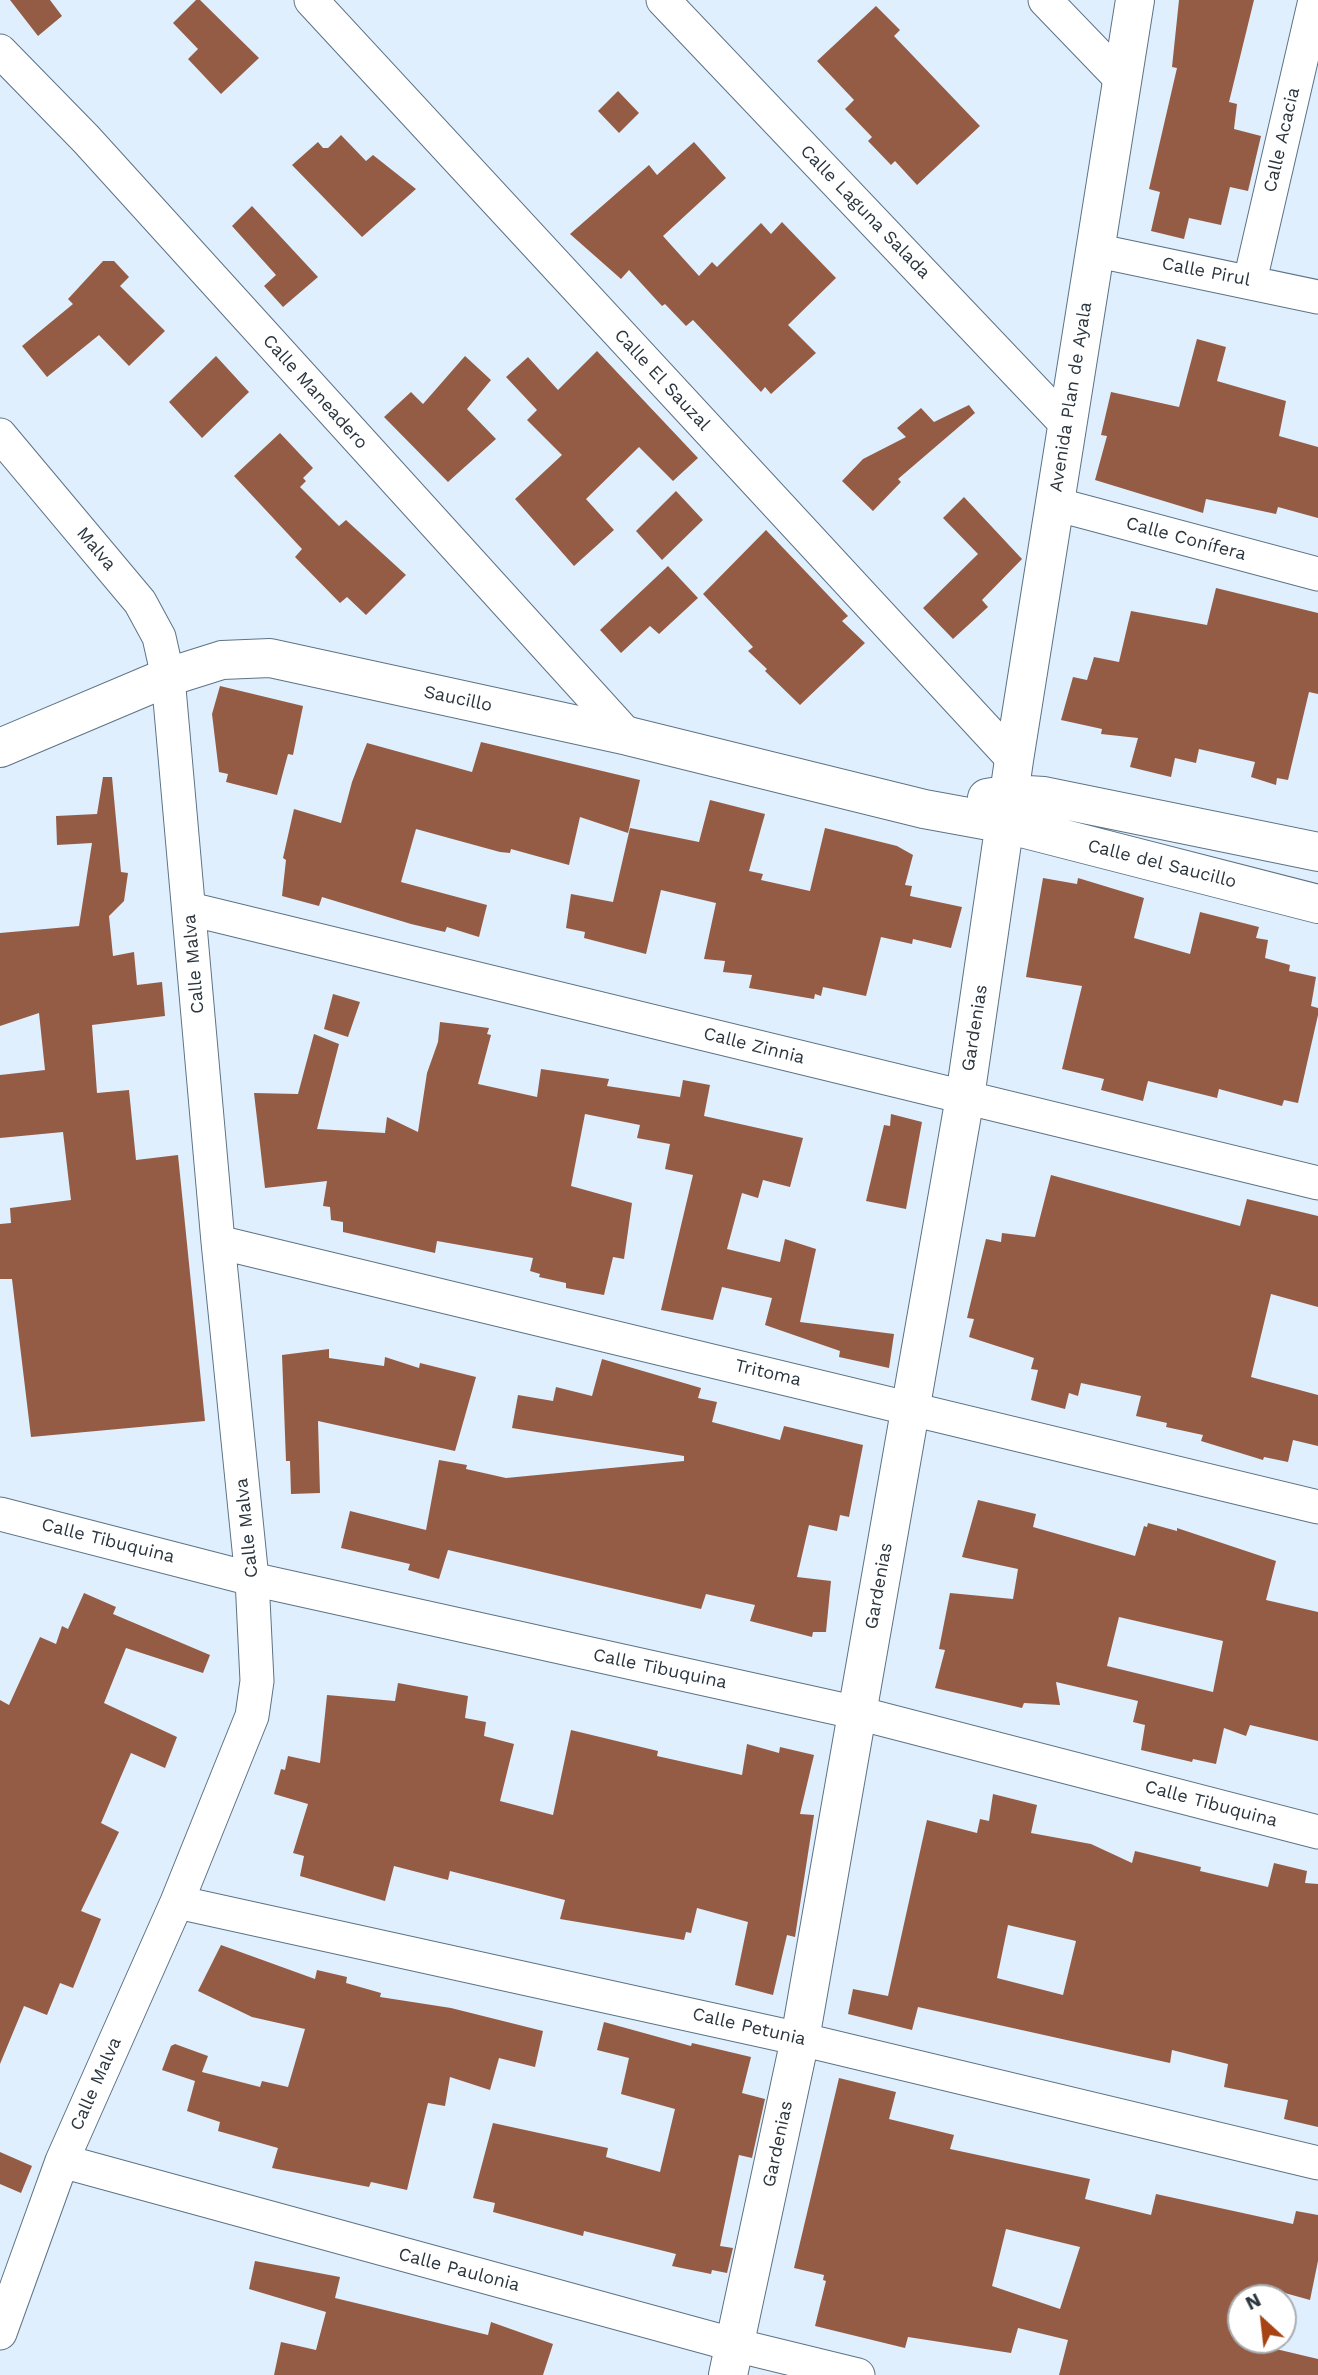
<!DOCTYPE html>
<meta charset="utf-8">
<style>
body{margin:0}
#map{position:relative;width:1318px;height:2375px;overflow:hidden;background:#e0effd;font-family:"Work Sans",sans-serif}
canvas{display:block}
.north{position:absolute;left:1227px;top:2284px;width:70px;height:70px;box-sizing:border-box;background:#fff;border:2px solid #aaaeb2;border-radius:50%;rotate:333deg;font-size:19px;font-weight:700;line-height:28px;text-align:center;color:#2b353e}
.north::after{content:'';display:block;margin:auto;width:24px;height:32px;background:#a74312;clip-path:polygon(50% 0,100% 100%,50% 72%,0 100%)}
</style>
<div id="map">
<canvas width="1318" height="2375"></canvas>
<div class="north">N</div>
</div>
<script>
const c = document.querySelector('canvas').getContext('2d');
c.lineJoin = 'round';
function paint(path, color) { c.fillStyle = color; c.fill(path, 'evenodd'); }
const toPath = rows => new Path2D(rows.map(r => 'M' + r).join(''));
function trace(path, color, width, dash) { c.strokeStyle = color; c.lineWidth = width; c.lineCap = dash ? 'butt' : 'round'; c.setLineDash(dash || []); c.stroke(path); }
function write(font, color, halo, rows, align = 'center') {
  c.font = font + ' "Work Sans",sans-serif'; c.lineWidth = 7; c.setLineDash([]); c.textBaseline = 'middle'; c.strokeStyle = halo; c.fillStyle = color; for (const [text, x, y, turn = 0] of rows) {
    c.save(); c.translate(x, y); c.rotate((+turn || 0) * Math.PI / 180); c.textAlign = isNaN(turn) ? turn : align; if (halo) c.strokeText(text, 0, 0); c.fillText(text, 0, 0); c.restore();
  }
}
const building = toPath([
 [10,0,50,0,62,16,38,36],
 [196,0,200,0,259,58,221,94,188,59,198,49,173,23],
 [1179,0,1254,0,1229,102,1237,104,1234,129,1261,136,1248,191,1230,187,1221,225,1189,218,1184,239,1151,231,1160,192,1149,189,1177,68,1172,67],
 [876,6,900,30,894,36,980,126,917,185,895,161,891,165,868,141,872,137,845,109,854,100,817,61],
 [618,91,639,113,619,133,598,111],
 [341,135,366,161,373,155,416,189,362,237,292,165,318,142,323,148,328,148],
 [694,142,726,178,663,236,699,276,712,262,717,267,761,223,771,234,782,222,836,278,788,325,816,353,771,394,765,387,761,392,693,320,686,326,665,304,662,306,629,270,621,279,570,234,649,165,657,175],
 [252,206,318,277,283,307,264,286,276,275,232,226],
 [103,261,114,261,129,277,120,286,165,331,129,366,99,335,47,377,22,346,73,304,68,299],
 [1197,339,1226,347,1217,381,1286,401,1279,436,1318,447,1318,518,1278,507,1276,514,1206,499,1203,513,1095,480,1107,436,1101,435,1111,392,1179,407],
 [597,351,698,458,673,481,639,447,586,499,614,530,574,566,515,499,562,455,527,420,537,410,506,377,528,357,558,390],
 [216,356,249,392,202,438,169,402],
 [465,356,491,380,467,409,496,439,448,482,384,417,411,392,423,404],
 [969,405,975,413,898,479,901,482,873,511,842,481,863,459,906,437,897,428,921,408,934,422],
 [280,433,313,468,303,478,306,481,300,487,339,526,346,520,406,575,366,615,347,597,340,603,295,557,302,549,234,476],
 [676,491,703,520,662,560,636,531],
 [964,497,1022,559,982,600,988,607,953,639,923,608,978,554,943,518],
 [766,530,848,616,842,621,865,643,800,705,765,671,767,669,748,651,753,647,703,594],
 [668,566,698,598,659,634,650,626,621,653,600,630],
 [1216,588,1318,613,1318,694,1309,692,1288,780,1277,778,1276,785,1251,777,1255,762,1199,749,1196,763,1175,758,1171,777,1130,767,1138,738,1101,734,1102,729,1061,720,1073,677,1087,680,1094,657,1119,662,1131,611,1207,625],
 [220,686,303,706,293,755,288,754,277,795,226,782,228,774,219,772,212,714],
 [481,742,640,780,628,833,580,817,569,865,511,849,510,853,500,852,416,829,401,882,487,905,479,937,447,927,445,932,411,924,322,897,319,906,282,896,286,860,283,858,294,809,341,823,352,782,367,743,472,772],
 [103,777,112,777,121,872,128,873,124,901,109,916,113,956,134,952,137,985,162,982,165,1016,92,1025,97,1093,129,1090,136,1160,178,1155,205,1421,31,1437,12,1279,0,1279,0,1224,11,1223,10,1208,71,1200,63,1132,0,1138,0,1075,45,1070,39,1013,0,1026,0,933,79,926,92,843,57,845,56,816,97,814],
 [710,800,765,814,749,871,763,874,761,880,810,891,825,828,897,846,913,855,905,885,912,886,910,896,962,907,951,948,913,939,912,944,881,937,866,996,823,987,821,996,815,994,814,999,749,988,752,975,723,972,725,961,704,959,716,903,661,890,646,954,584,938,585,932,566,928,571,894,613,902,630,828,699,842],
 [1043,878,1077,884,1078,878,1144,898,1134,938,1190,954,1200,912,1259,927,1256,938,1268,940,1265,958,1290,965,1289,971,1316,977,1311,1006,1318,1008,1318,1015,1298,1103,1284,1100,1282,1106,1219,1089,1217,1098,1148,1081,1143,1101,1101,1090,1104,1079,1062,1069,1082,986,1026,977],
 [333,994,360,1002,348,1037,324,1029],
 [440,1022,489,1028,487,1034,491,1035,478,1084,537,1097,541,1069,609,1079,607,1086,680,1097,683,1080,710,1085,704,1116,803,1138,790,1187,763,1180,758,1198,742,1193,727,1249,780,1262,785,1239,816,1249,800,1322,894,1334,889,1368,839,1357,840,1351,765,1325,772,1298,722,1287,713,1320,661,1310,693,1175,665,1169,670,1144,637,1138,640,1125,585,1114,571,1186,632,1203,624,1259,613,1257,604,1295,566,1288,566,1283,539,1277,540,1274,530,1271,533,1258,437,1241,435,1253,343,1232,343,1222,331,1220,330,1207,323,1206,327,1181,265,1188,254,1093,298,1094,314,1034,339,1044,317,1129,385,1133,387,1117,418,1132,427,1073,438,1042],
 [891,1114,922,1122,906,1209,866,1201,884,1125,890,1126],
 [1051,1175,1240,1226,1247,1199,1318,1216,1318,1307,1271,1294,1251,1377,1318,1395,1318,1446,1293,1440,1288,1462,1264,1457,1263,1460,1201,1441,1203,1435,1166,1427,1167,1423,1136,1416,1141,1396,1081,1383,1078,1396,1069,1393,1065,1409,1031,1400,1038,1370,1031,1369,1034,1358,969,1337,974,1319,967,1318,986,1239,1001,1242,1002,1233,1035,1237],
 [329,1349,329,1358,384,1366,385,1357,419,1368,420,1363,476,1377,455,1451,318,1421,320,1493,291,1494,290,1461,286,1461,282,1355],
 [602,1359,701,1388,698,1398,717,1402,712,1422,780,1440,784,1426,863,1445,849,1517,840,1515,837,1531,809,1525,797,1577,831,1581,826,1632,813,1632,812,1637,750,1621,755,1605,706,1594,701,1609,448,1550,439,1579,408,1570,410,1564,341,1548,350,1511,426,1530,439,1460,467,1465,466,1469,506,1478,684,1461,684,1456,512,1428,518,1395,553,1401,556,1387,592,1396],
 [978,1500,1036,1514,1033,1527,1135,1556,1144,1526,1147,1527,1148,1523,1177,1531,1177,1528,1276,1561,1266,1600,1318,1612,1318,1741,1250,1725,1246,1736,1224,1728,1216,1764,1193,1759,1192,1762,1141,1750,1145,1725,1133,1722,1138,1701,1056,1682,1060,1705,1024,1703,1022,1708,935,1688,945,1650,939,1649,950,1593,1013,1599,1018,1569,962,1557],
 [1119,1617,1223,1641,1213,1692,1107,1666],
 [84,1593,116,1607,113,1614,210,1655,203,1673,126,1648,104,1703,177,1737,165,1768,131,1753,101,1823,119,1832,81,1911,101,1919,73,1988,60,1983,47,2015,24,2006,0,2064,0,1700,9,1705,40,1637,56,1644,62,1626,68,1629],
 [398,1683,468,1696,465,1718,486,1722,484,1736,514,1744,500,1801,553,1815,571,1730,658,1751,657,1756,742,1775,747,1744,779,1753,780,1747,814,1755,800,1814,814,1815,795,1937,787,1935,773,1995,735,1985,748,1922,697,1908,691,1933,686,1932,684,1940,560,1919,565,1900,450,1871,448,1880,394,1866,385,1901,300,1876,304,1856,293,1853,308,1804,274,1794,281,1769,285,1770,288,1756,320,1763,327,1695,395,1701],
 [993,1794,1037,1805,1031,1833,1091,1844,1132,1863,1135,1851,1201,1867,1200,1871,1268,1887,1274,1863,1307,1871,1305,1883,1318,1884,1318,2127,1284,2119,1288,2100,1224,2087,1228,2064,1172,2050,1170,2063,918,2007,912,2030,848,2014,853,1989,888,1996,927,1820,977,1833,980,1819,989,1821],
 [1008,1925,1076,1941,1063,1995,997,1978],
 [221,1945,315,1979,317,1970,347,1977,346,1983,381,1993,380,1997,451,2008,543,2031,535,2067,499,2058,490,2090,450,2077,445,2106,428,2103,407,2190,371,2182,369,2187,272,2168,278,2148,218,2131,220,2122,187,2111,195,2081,162,2070,171,2046,175,2044,208,2056,202,2072,260,2087,262,2081,288,2087,305,2029,252,2017,198,1991],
 [604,2022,691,2046,692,2043,751,2057,742,2093,765,2099,752,2158,739,2155,720,2246,733,2248,727,2273,712,2270,711,2274,672,2266,676,2254,584,2231,583,2236,493,2212,495,2203,473,2198,493,2123,608,2148,606,2157,660,2172,675,2109,621,2094,629,2058,597,2050],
 [839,2078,896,2092,889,2119,954,2135,950,2149,1090,2179,1085,2199,1151,2215,1156,2194,1293,2224,1296,2211,1318,2215,1318,2261,1310,2300,1256,2285,1252,2298,1241,2298,1241,2330,1238,2340,1318,2359,1318,2375,1059,2375,1068,2340,1018,2328,1011,2353,908,2337,905,2348,815,2326,826,2281,823,2280,824,2275,794,2268],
 [1006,2229,1080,2247,1060,2309,992,2286],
 [0,2152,32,2166,21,2193,0,2184],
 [255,2261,340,2277,335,2298,488,2335,491,2322,553,2344,543,2375,274,2375,281,2342,316,2350,326,2312,249,2289]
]);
const minor = toPath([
 [311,0,1014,760],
 [663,0,1067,425],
 [1045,0,1123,81],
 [0,51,86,139,628,736],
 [1094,250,1318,297],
 [1250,281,1315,0],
 [0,435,140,602,159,637,168,677,218,1242,252,1579,257,1681,252,1716,177,1902,62,2161,0,2333],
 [1055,504,1318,574],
 [190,909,1318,1183],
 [218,1242,1318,1507],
 [0,1514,252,1579,858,1713,1318,1832],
 [177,1902,800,2039,1318,2163],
 [62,2161,735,2345,858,2375]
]);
const tertiary = toPath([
 [0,748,168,677,222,660,270,658,628,736,924,809,1006,824,1318,904],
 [987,798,1010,794,1044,796,1318,852],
 [728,2375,800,2039,965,1097,1014,760,1135,0]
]);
const streetNames = [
 ["Calle Acacia",1282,140,-77],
 ["Calle Laguna Salada",865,212,46],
 ["Calle Pirul",1206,272,11],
 ["Calle El Sauzal",662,380,47],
 ["Calle Maneadero",315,392,48],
 ["Avenida Plan de Ayala",1071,397,-81],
 ["Calle Conífera",1186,539,15],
 ["Malva",96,549,50],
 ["Saucillo",458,699,12],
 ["Calle del Saucillo",1162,864,14],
 ["Calle Malva",194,964,-95],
 ["Gardenias",975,1028,-81],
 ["Calle Zinnia",754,1046,14],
 ["Tritoma",768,1373,13],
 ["Calle Malva",247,1528,-96],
 ["Calle Tibuquina",108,1541,14],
 ["Gardenias",879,1586,-80],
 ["Calle Tibuquina",660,1669,12],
 ["Calle Tibuquina",1211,1804,15],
 ["Calle Petunia",749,2027,13],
 ["Calle Malva",96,2084,-66],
 ["Gardenias",778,2144,-78],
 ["Calle Paulonia",459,2270,15]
];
paint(building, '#955c45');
trace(minor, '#5d7386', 35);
trace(tertiary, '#5d7386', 40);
trace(minor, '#fff', 33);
trace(tertiary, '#fff', 38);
write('18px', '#2b353e', '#fff', streetNames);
</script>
